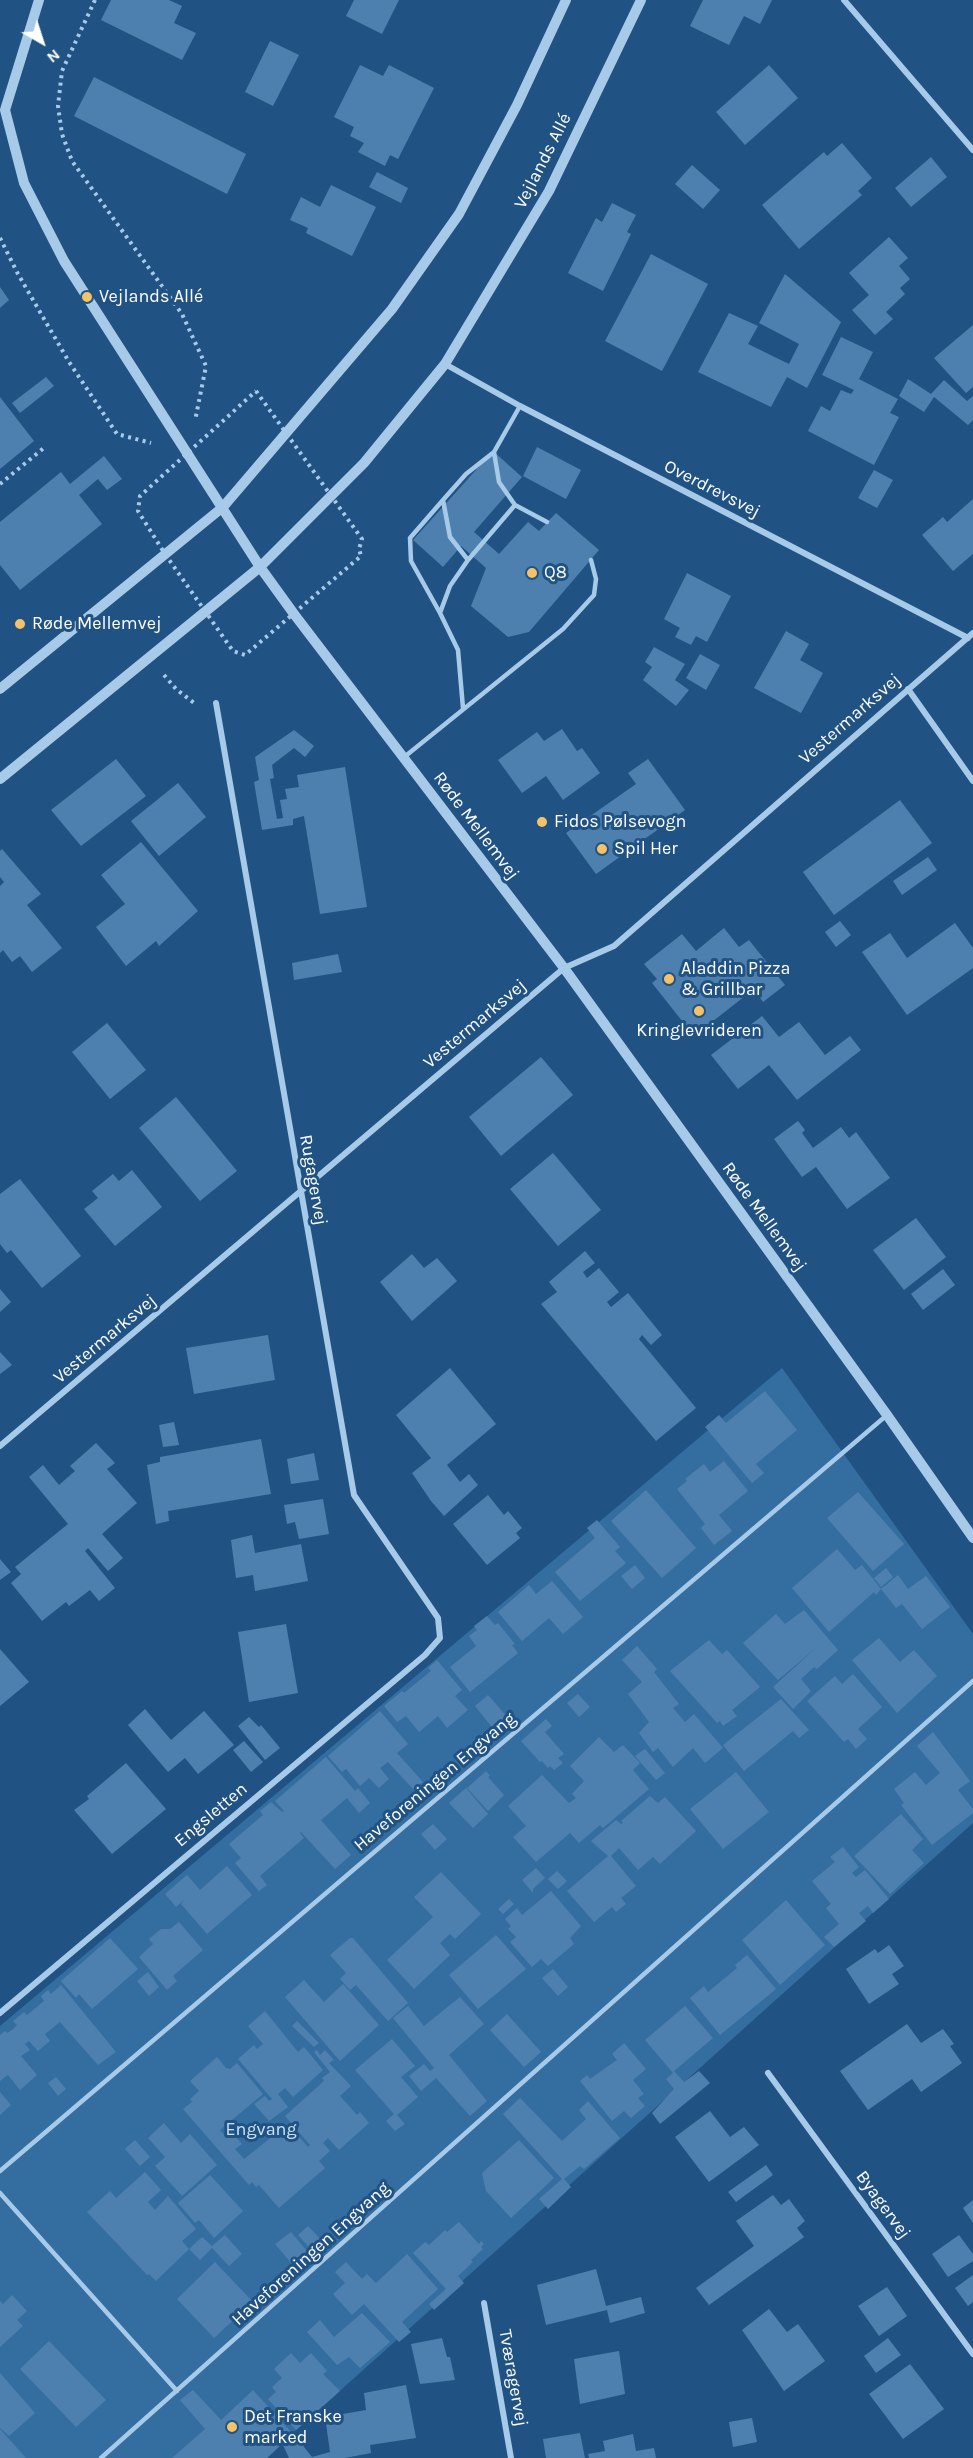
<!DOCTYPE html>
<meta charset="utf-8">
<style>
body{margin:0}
#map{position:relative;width:973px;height:2458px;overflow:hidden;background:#205383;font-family:Karla,sans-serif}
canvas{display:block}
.north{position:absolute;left:12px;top:12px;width:60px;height:60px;-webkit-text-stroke:4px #205383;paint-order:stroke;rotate:141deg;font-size:16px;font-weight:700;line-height:24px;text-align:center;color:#fff}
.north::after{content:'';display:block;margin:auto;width:21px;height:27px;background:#fff;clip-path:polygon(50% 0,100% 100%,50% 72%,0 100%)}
</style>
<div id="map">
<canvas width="973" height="2458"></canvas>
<div class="north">N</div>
</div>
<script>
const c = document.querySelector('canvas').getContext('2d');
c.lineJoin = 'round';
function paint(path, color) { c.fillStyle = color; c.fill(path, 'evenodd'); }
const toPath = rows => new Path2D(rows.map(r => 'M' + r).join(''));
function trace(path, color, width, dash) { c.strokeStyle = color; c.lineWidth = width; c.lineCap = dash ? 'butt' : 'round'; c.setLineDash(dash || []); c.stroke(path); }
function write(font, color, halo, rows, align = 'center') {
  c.font = font + ' Karla,sans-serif'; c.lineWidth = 6; c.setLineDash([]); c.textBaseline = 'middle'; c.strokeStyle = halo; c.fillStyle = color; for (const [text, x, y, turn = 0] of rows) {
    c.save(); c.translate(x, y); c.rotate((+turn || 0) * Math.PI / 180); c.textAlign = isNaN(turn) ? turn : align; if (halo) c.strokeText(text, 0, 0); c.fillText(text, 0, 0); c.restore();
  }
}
const green = toPath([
 [782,1368,973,1634,973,1823,265,2458,0,2458,0,2026]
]);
const building = toPath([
 [111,0,169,0,182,6,174,23,196,33,182,60,101,20],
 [354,0,399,0,382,34,346,16],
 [703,0,772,0,760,24,744,16,729,45,690,26],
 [270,41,299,55,273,106,245,92],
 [360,65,383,76,389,65,434,88,398,159,390,155,385,166,358,152,364,143,350,136,354,127,334,117],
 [769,65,798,98,745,145,716,112],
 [94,77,246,154,227,194,74,116],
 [842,143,872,178,858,191,862,195,799,249,762,205,824,152,827,156],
 [931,157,947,177,911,207,895,188],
 [692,165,720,190,703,209,675,184],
 [377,172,408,188,401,203,369,187],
 [331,185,376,207,352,256,306,233,308,228,290,220,301,197,320,207],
 [612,203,636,215,627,232,631,234,603,291,568,273,596,218,602,222],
 [889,237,908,258,899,266,910,279,900,288,905,294,886,312,893,319,875,335,852,310,869,295,849,273],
 [651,254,708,284,662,371,605,341],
 [785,274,841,322,807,388,787,377,771,407,698,372,729,313,758,326,748,344,789,364,799,344,759,323],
 [0,287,9,300,0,308],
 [973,325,973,387,966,393,934,358],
 [841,337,873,352,859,379,898,399,890,413,899,417,874,465,808,431,821,406,830,411,841,390,851,394,854,390,822,375],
 [46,377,54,386,20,413,12,403],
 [908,379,931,394,944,380,967,401,973,396,973,420,968,425,934,397,924,412,899,396],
 [0,397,34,441,0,469],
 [537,447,581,470,566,499,523,476],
 [493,451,522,477,474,532,499,554,528,522,539,531,556,513,599,550,529,632,508,637,471,606,486,568,461,546,443,567,413,540],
 [104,456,122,479,107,490,98,479,79,495,102,524,20,590,0,565,0,522,61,472,70,484],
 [874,470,893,480,877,508,858,498],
 [973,499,973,554,953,571,922,535,943,517,947,522],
 [687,573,731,596,707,642,696,636,691,645,675,637,680,628,664,619],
 [786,631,809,644,800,660,823,673,801,713,754,688],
 [654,647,685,664,675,680,689,690,676,706,643,680,652,667,645,662],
 [700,654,720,665,706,690,686,678],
 [562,729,577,751,582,748,600,773,563,800,546,776,522,793,498,760,537,732,544,741],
 [294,730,314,746,305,757,294,748,272,765,274,778,270,779,277,819,283,818,280,800,287,799,285,789,299,787,297,775,345,767,367,907,320,914,304,816,293,819,293,825,262,830,254,782,259,780,255,757],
 [116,759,146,796,81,846,51,810],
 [648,759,685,810,596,874,566,833,636,784,628,773],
 [178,783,206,817,159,856,131,821],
 [900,800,932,843,834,915,803,872],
 [141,842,198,911,159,946,156,941,126,966,96,927,125,904,101,875],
 [2,849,41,894,27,905,62,948,32,972,20,956,12,962,3,950,0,953,0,886,4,882,0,877,0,851],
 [928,857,937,870,902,895,893,881],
 [840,921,851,935,836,947,825,932],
 [955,923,973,948,973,968,907,1015,862,952,890,933,907,958],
 [724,928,739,947,749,940,785,985,763,1002,754,989,694,1036,652,983,657,979,644,964,682,934,696,951],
 [338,954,342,972,294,980,292,963],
 [762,1016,779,1037,799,1022,825,1055,850,1036,861,1050,797,1100,769,1065,738,1089,711,1055],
 [107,1023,146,1070,110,1099,72,1052],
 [541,1057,573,1095,501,1156,469,1117],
 [176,1097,237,1171,200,1201,139,1128],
 [798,1121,805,1130,802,1133,813,1148,841,1127,849,1138,856,1132,890,1178,847,1209,816,1167,802,1177,774,1139],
 [553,1153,601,1210,558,1246,510,1189],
 [132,1170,162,1207,115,1246,84,1209,98,1198,92,1191,113,1174,119,1181],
 [20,1179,81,1256,42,1288,11,1250,7,1253,0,1244,0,1194],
 [916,1218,946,1257,904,1290,873,1250],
 [585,1251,595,1263,583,1272,587,1278,599,1268,619,1292,607,1302,611,1307,628,1293,662,1335,651,1345,642,1335,639,1339,696,1408,656,1441,541,1304,557,1292,549,1282],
 [412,1254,424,1268,437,1258,457,1281,412,1321,380,1282],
 [943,1269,955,1285,923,1310,911,1294],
 [0,1289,11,1302,0,1312],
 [268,1335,275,1380,194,1394,186,1348],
 [0,1352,12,1365,0,1374],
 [450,1368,496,1424,447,1465,460,1482,469,1474,478,1485,444,1516,431,1501,412,1473,431,1458,396,1415],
 [765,1391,797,1430,756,1464,764,1473,752,1483,705,1427,719,1415,726,1423],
 [174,1422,179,1445,163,1447,159,1425],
 [261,1439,271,1494,168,1511,169,1521,156,1524,147,1465,160,1462,160,1457],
 [96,1443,115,1463,107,1469,137,1503,102,1534,123,1558,108,1571,88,1548,85,1551,115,1588,99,1601,90,1590,69,1606,66,1602,42,1621,11,1583,21,1574,15,1567,68,1524,29,1477,43,1465,59,1485,75,1471,70,1466],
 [314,1453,319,1480,291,1484,287,1459],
 [724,1461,748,1491,719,1515,732,1531,714,1545,701,1528,705,1524,677,1489,687,1481,685,1479,704,1464,710,1472],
 [646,1490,696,1548,662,1578,611,1521],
 [858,1492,904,1544,873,1571,827,1518],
 [488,1495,504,1515,508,1511,522,1528,516,1533,520,1538,487,1565,453,1524],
 [323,1499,329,1534,299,1539,295,1522,287,1524,284,1505],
 [597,1520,620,1547,615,1551,626,1563,580,1601,555,1572,595,1538,587,1528],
 [252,1535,255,1553,301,1544,308,1581,255,1591,253,1575,236,1578,231,1540],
 [837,1549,855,1570,862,1565,881,1589,898,1575,908,1589,926,1576,950,1607,922,1629,902,1604,896,1608,881,1589,876,1595,874,1592,829,1632,792,1588],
 [0,1559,11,1572,0,1580],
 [635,1565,645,1578,632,1589,621,1576],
 [886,1568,893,1577,881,1587,874,1578],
 [552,1581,583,1617,563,1634,549,1618,522,1641,498,1612,529,1585,536,1594],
 [804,1610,838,1650,817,1669,814,1667,801,1679,811,1691,793,1709,773,1687,817,1647,778,1680,743,1643,776,1614,785,1624],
 [487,1616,495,1625,498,1623,515,1644,512,1645,518,1653,470,1692,450,1667,476,1646,469,1636,477,1630,474,1626],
 [286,1624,298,1693,249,1702,238,1632],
 [879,1638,900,1662,914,1650,937,1676,897,1713,852,1660],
 [709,1640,722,1654,727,1650,760,1687,732,1710,737,1716,723,1726,720,1721,717,1723,670,1671],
 [637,1646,657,1669,654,1672,679,1704,673,1708,685,1722,694,1714,723,1748,705,1763,693,1748,673,1767,658,1748,653,1752,639,1733,649,1722,628,1694,642,1682,622,1660],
 [0,1649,29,1682,0,1706],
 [437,1660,462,1690,455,1696,468,1710,447,1728,438,1716,419,1732,406,1716,397,1722,384,1706,402,1691,404,1693,431,1671,428,1668],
 [853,1674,882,1707,858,1729,867,1739,856,1749,848,1739,844,1742,807,1701,835,1676,842,1684],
 [578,1694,590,1707,579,1717,567,1703],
 [488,1695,509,1719,495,1731,475,1706],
 [781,1699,809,1730,799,1738,793,1731,744,1771,723,1745],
 [145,1709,171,1740,204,1711,234,1745,198,1774,185,1758,168,1772,128,1725],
 [380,1711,408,1744,397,1753,423,1782,413,1789,388,1762,380,1768,389,1779,379,1788,369,1778,360,1786,346,1769,342,1772,328,1756],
 [249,1717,259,1727,261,1725,280,1748,265,1760,238,1726],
 [546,1719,552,1726,545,1732,564,1754,558,1758,563,1763,554,1770,550,1766,548,1768,542,1761,540,1762,521,1741],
 [933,1732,970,1781,958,1790,973,1809,973,1813,932,1845,901,1805,904,1803,894,1789,915,1772,926,1785,940,1773,917,1746],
 [599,1737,614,1752,623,1745,640,1763,633,1770,649,1789,603,1828,600,1825,579,1843,570,1833,536,1862,513,1837,526,1826,508,1806,542,1775,569,1803,576,1798,572,1794,584,1781,570,1766],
 [244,1741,263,1762,251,1772,233,1750],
 [645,1749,665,1773,656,1780,635,1756],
 [326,1757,355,1791,358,1788,370,1803,359,1813,347,1798,321,1820,351,1855,335,1869,301,1832,300,1833,304,1838,260,1876,267,1885,259,1891,235,1863,241,1858,229,1844,263,1815,260,1811,271,1802,282,1812,284,1811,275,1801],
 [126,1763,166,1809,112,1854,74,1810,89,1799,87,1796],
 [486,1771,490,1776,488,1777,504,1795,488,1811,467,1788],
 [736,1772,769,1812,723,1849,690,1809],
 [466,1788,488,1814,473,1828,449,1803],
 [650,1796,658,1803,665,1797,696,1831,660,1864,653,1857,638,1870,619,1848,611,1856,636,1886,621,1898,626,1904,616,1912,612,1907,594,1922,567,1891,608,1856,591,1841,616,1820,621,1824,623,1823,621,1821],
 [901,1814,923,1839,912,1850,924,1863,890,1894,854,1856],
 [433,1824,447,1839,435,1850,421,1834],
 [843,1847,859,1867,852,1873,856,1877,865,1870,889,1899,873,1913,868,1906,859,1913,866,1921,834,1947,824,1937,839,1924,826,1908,831,1904,812,1881,835,1862,830,1857],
 [227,1866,252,1895,207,1934,181,1904,184,1900,176,1907,165,1894,187,1875,200,1890],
 [536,1868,545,1878,533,1889,533,1893,522,1880],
 [557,1871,567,1881,558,1889,548,1879],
 [441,1872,481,1914,455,1939,450,1934,440,1943,450,1955,414,1989,387,1960,433,1917,414,1897],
 [551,1891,581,1926,570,1938,574,1944,548,1966,541,1959,532,1967,510,1942,516,1937,508,1929,511,1926,505,1919,517,1908,522,1915],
 [509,1899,514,1904,503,1914,498,1909],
 [786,1900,825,1945,780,1985,742,1940],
 [179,1922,203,1950,173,1976,177,1981,167,1990,139,1957,153,1944,149,1939,161,1929,170,1929],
 [496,1935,526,1969,478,2009,449,1975],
 [110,1938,138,1969,92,2009,79,1994,76,1998,61,1981],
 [350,1938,353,1938,408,2003,388,2021,356,1985,350,1990,340,1979,346,1973,330,1955],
 [889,1945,904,1966,892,1974,899,1984,869,2004,846,1969,875,1949,878,1953],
 [747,1955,776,1989,720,2035,690,1998,704,1986,708,1992,737,1968,735,1965],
 [553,1969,568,1987,558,1996,542,1978],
 [148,1972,159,1987,149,1996,137,1981],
 [304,1980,324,2002,343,1984,379,2025,340,2061,285,1997],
 [61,1985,116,2052,98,2065,60,2022,45,2034,50,2041,38,2051,29,2041,25,2044,30,2050,21,2056,37,2075,20,2090,8,2075,0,2081,0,2035,5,2031,7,2033,12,2030,17,2025,13,2021,24,2012,27,2015,44,2001,41,1996,48,1990,51,1994],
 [460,1997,484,2024,449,2055,487,2101,470,2116,436,2078,421,2091,409,2076,424,2064,430,2071,434,2068,393,2018,408,2006,424,2026],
 [685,2006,713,2038,674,2071,684,2082,699,2071,710,2083,660,2124,652,2113,674,2089,666,2079,673,2073,645,2040],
 [265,2011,298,2052,304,2047,323,2070,293,2097,285,2088,278,2094,288,2107,269,2121,254,2104,265,2096,269,2101,272,2099,238,2059,254,2045,257,2049,263,2044,248,2026],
 [507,2014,541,2052,524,2067,490,2030],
 [297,2021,319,2043,314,2047,292,2026],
 [907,2024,921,2043,943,2029,954,2044,950,2046,962,2063,921,2092,912,2079,868,2110,840,2071],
 [392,2039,415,2066,401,2077,418,2097,397,2115,405,2124,395,2131,386,2121,394,2114,355,2070],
 [624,2043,646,2069,633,2080,644,2094,638,2098,645,2106,631,2118,624,2111,612,2121,580,2081,587,2075,590,2079,617,2060,612,2054],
 [317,2050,320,2055,325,2050,334,2060,329,2063,351,2086,340,2096,357,2115,360,2112,369,2123,339,2150,328,2138,323,2143,330,2151,319,2161,325,2168,279,2208,259,2185,256,2187,252,2182,249,2185,183,2109,192,2102,190,2099,199,2091,190,2081,217,2057,226,2068,230,2069,237,2063,263,2094,220,2130,225,2136,231,2132,242,2144,235,2149,244,2159,288,2124,308,2147,310,2145,285,2116,324,2081,322,2078,330,2072,314,2052],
 [56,2077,66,2089,58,2096,48,2083],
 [0,2092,11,2105,0,2115],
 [520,2098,562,2141,586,2119,579,2110,588,2101,620,2138,584,2169,580,2166,564,2179,571,2187,548,2209,539,2199,562,2179,503,2114],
 [710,2111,730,2137,744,2127,759,2145,709,2182,675,2137],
 [164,2123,181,2143,190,2134,217,2165,182,2196,155,2166,165,2157,148,2138],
 [135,2140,150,2157,140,2166,125,2149],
 [519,2140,554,2178,511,2218,486,2191,482,2173],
 [766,2165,773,2175,736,2202,728,2192],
 [145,2172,161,2190,148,2202,155,2210,168,2196,196,2229,182,2241,189,2249,202,2237,212,2246,225,2235,242,2254,229,2266,212,2248,200,2260,189,2249,156,2281,149,2274,147,2275,87,2212,110,2191,116,2198],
 [210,2175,243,2211,214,2238,199,2220,195,2223,178,2203],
 [773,2195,781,2205,789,2199,805,2221,797,2228,804,2237,709,2305,696,2288,754,2246,736,2221],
 [973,2200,973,2223,963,2208],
 [459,2222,479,2244,481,2241,484,2244,481,2247,483,2249,471,2260,473,2262,458,2276,464,2283,434,2310,429,2304,446,2289,413,2253,425,2242,429,2245,445,2230,447,2232],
 [308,2226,325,2244,315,2254,298,2235],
 [291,2232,307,2251,292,2264,275,2244],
 [959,2235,973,2254,973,2261,948,2277,932,2254],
 [407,2254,438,2289,402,2322,411,2332,399,2342,364,2304,352,2315,333,2294,345,2283,335,2272,346,2262,362,2279,367,2274,376,2283],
 [215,2262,253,2302,214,2338,177,2299],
 [596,2269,606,2306,641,2297,645,2313,610,2323,607,2310,546,2325,537,2285],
 [973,2275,973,2302,968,2306,955,2288],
 [887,2287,907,2316,879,2336,858,2306],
 [12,2295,27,2311,17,2320,23,2326,0,2347,0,2301,3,2304],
 [769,2309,787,2332,798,2324,825,2361,784,2391,742,2330],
 [362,2313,390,2342,360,2368,349,2357,337,2365,307,2332,320,2320,334,2337],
 [442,2338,447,2357,450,2357,455,2380,420,2384,411,2344],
 [888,2338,901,2355,876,2373,864,2356],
 [49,2341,106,2400,76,2427,20,2369],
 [619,2351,625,2394,580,2404,574,2359],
 [291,2353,300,2363,311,2353,327,2371,323,2374,340,2391,296,2430,268,2399,276,2392,272,2387,282,2378,274,2369],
 [910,2364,944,2409,903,2439,869,2394],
 [0,2373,35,2413,9,2436,0,2428],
 [406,2385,416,2438,370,2445,371,2453,345,2458,289,2458,283,2445,300,2431,304,2447,312,2457,330,2452,325,2417,366,2410,364,2393],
 [193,2390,221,2420,253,2390,293,2434,267,2458,172,2458,205,2429,180,2400],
 [752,2418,757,2442,733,2447,729,2422],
 [0,2429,26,2458,0,2458],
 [580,2433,585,2458,546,2458,543,2439],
 [633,2434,636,2451,654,2448,656,2458,589,2458,588,2454,605,2451,603,2441]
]);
const path = toPath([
 [95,0,62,71,58,106,62,134,72,161,182,314,206,366,195,421],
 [0,238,18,274,69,362,117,434,151,443],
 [256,391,362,539,359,549,361,556,245,655,233,651,165,554,138,511,140,496,256,391],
 [0,484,45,447],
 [164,675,176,689,194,703]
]);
const service = toPath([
 [494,452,499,482,515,505,547,522],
 [468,560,450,537,443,500,466,474,494,452,520,406],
 [440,613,411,561,410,538,443,500],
 [463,708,458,650,440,613,450,586,468,560,515,505],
 [403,758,563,629,594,595,596,579,591,560],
 [0,2171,887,1415],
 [0,2193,177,2391],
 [101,2458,973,1681]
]);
const minor = toPath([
 [844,0,973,150],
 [445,364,520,406,968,638],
 [908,689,973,781],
 [0,1446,564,968,614,946,973,633],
 [0,2013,425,1655,440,1638,438,1618,354,1495,216,703],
 [768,2073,973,2354],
 [484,2303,511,2458]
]);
const tertiary = toPath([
 [39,0,5,110,24,183,64,261,260,567,294,614,564,968,887,1415,973,1538],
 [0,689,223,507,392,309,459,214,517,105,566,0],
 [0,779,260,567,364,463,445,364,549,191,641,0]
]);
const markers = [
 [87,297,6,"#f6c268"],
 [532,573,6,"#f6c268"],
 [20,624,6,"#f6c268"],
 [542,822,6,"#f6c268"],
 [602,849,6,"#f6c268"],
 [669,979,6,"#f6c268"],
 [699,1011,6,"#f6c268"],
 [232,2427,6,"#f6c268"]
];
const streetNames = [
 ["Vejlands Allé",543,161,-63],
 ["Overdrevsvej",712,489,27],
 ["Vestermarksvej",850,719,-41],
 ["Røde Mellemvej",476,826,53],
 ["Vestermarksvej",475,1024,-40],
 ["Rugagervej",313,1180,80],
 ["Røde Mellemvej",764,1217,54],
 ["Vestermarksvej",105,1339,-40],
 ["Haveforeningen Engvang",435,1782,-40],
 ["Engsletten",211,1815,-40],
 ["Byagervej",883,2205,54],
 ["Haveforeningen Engvang",311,2254,-42],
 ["Tværagervej",513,2378,80]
];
const poiNames = [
 ["Vejlands Allé",99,297],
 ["Q8",544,573],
 ["Røde Mellemvej",32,624],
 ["Fidos Pølsevogn",554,822],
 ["Spil Her",614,849],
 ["Aladdin Pizza",681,969],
 ["& Grillbar",681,990],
 ["Kringlevrideren",699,1031,"center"],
 ["Det Franske",244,2417],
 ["marked",244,2438]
];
const parkNames = [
 ["Engvang",261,2130]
];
paint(green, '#346ea1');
paint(building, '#4d80ae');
trace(path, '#a7cae9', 4, [3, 4.5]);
trace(service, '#a7cae9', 4.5);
trace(minor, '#a7cae9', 6);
trace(tertiary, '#a7cae9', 10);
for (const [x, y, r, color] of markers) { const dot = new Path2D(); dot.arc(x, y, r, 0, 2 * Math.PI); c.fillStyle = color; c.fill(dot); trace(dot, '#205383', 2); }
write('18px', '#fff', '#205383', streetNames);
write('18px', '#fff', '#205383', poiNames, 'left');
write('18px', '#cce3f7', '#205383', parkNames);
</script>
